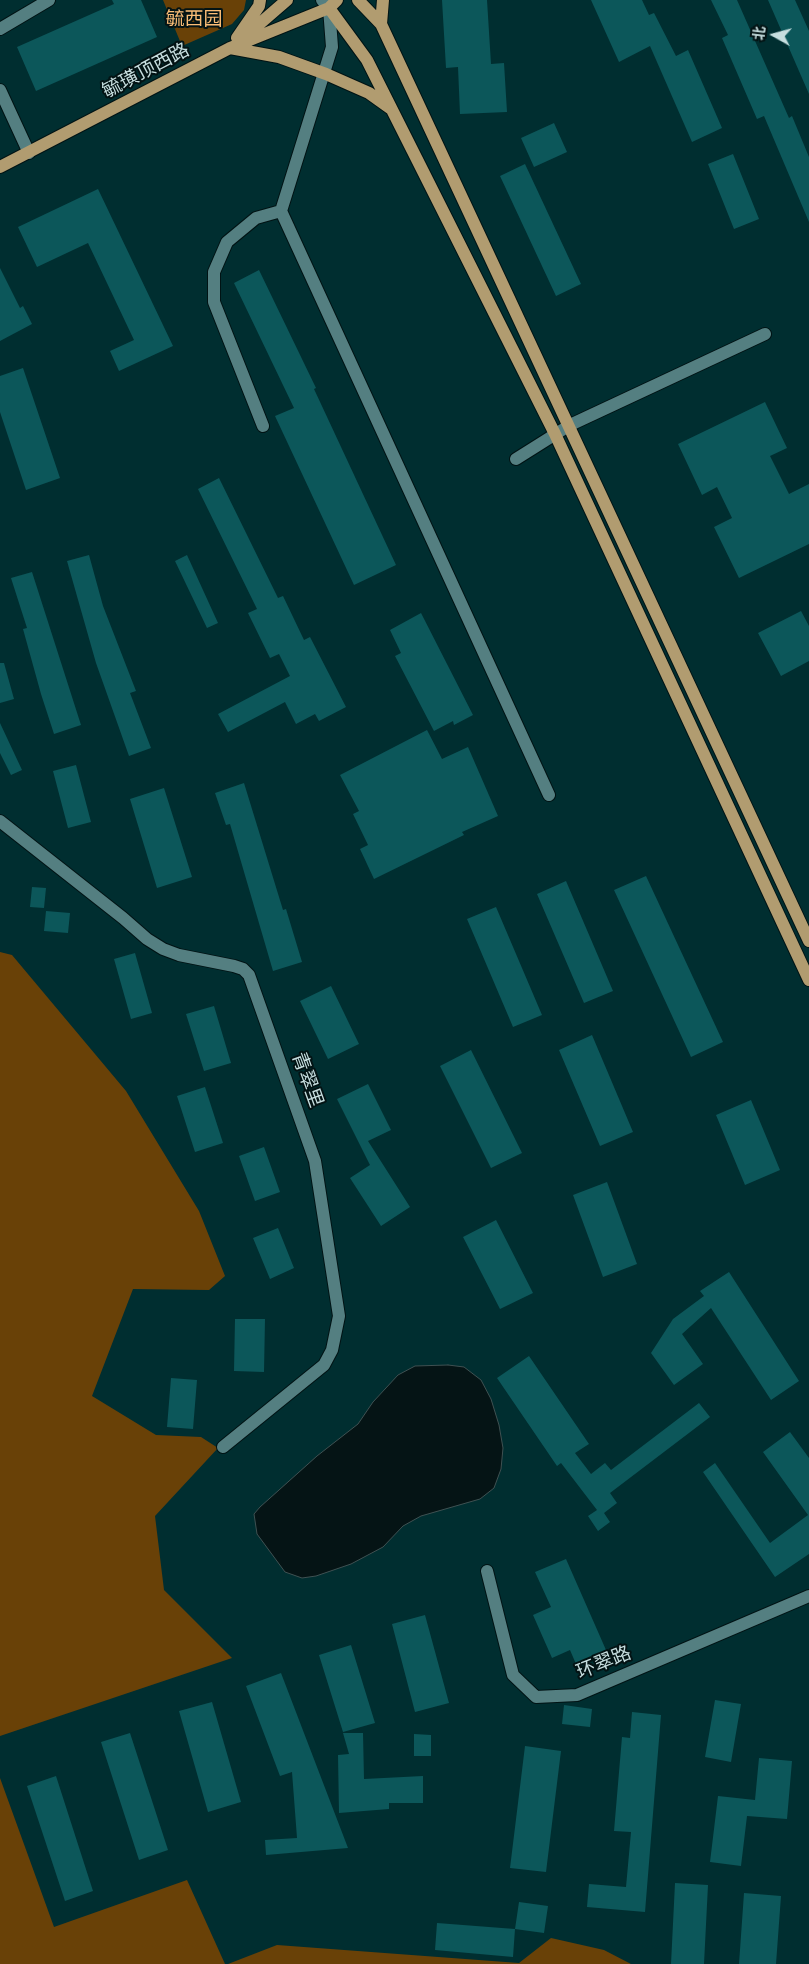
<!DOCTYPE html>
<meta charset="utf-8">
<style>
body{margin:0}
#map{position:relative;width:809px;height:1964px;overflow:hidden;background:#002e30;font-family:"PT Sans Narrow","Noto Sans SC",sans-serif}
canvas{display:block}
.north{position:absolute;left:749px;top:10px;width:50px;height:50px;-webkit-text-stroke:4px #031314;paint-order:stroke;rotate:277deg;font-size:14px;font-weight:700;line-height:20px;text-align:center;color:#c7dedf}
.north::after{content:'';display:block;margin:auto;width:18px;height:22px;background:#c7dedf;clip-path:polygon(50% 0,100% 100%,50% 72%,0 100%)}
</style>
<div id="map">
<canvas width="809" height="1964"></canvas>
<div class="north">北</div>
</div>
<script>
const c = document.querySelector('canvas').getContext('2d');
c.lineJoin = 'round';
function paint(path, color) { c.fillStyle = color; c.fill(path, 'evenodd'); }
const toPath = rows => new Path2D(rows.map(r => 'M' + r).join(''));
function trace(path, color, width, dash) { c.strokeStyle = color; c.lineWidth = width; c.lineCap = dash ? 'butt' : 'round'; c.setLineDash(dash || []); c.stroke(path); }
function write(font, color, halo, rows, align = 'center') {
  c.font = font + ' "PT Sans Narrow","Noto Sans SC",sans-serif'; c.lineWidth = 4; c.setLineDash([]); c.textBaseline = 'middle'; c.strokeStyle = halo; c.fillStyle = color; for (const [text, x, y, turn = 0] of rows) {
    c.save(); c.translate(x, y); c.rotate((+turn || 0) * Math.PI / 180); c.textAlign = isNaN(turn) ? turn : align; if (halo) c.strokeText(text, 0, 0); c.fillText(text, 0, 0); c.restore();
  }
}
const green = toPath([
 [163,0,246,0,244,10,232,24,182,46],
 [0,952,12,955,126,1091,199,1211,225,1276,209,1290,133,1289,92,1396,156,1435,201,1437,218,1448,155,1516,164,1590,232,1658,0,1736],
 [0,1778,54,1927,187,1880,225,1964,0,1964],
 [551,1938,604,1950,631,1964,228,1964,277,1945,519,1963]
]);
const water = toPath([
 [448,1365,464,1367,481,1380,491,1399,499,1425,503,1448,501,1469,494,1488,480,1499,421,1516,403,1526,383,1547,351,1564,316,1576,302,1578,285,1572,257,1534,254,1514,260,1507,317,1456,358,1424,373,1402,398,1375,415,1366,448,1365]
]);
const building = toPath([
 [112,0,141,0,157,37,36,91,17,47,114,4],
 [442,0,487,0,491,64,504,63,507,112,460,114,458,67,446,68],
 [591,0,642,0,649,15,654,13,676,56,688,50,722,128,692,142,650,46,619,62],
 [711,0,737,0,789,118,792,116,809,157,809,222,764,116,757,119,722,38,728,35],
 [768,0,795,0,809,31,809,94],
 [554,123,567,152,534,167,521,138],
 [733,154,759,219,734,229,708,164],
 [525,164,581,284,556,296,500,176],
 [98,189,173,346,119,371,110,351,134,340,88,243,37,267,18,227],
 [0,268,20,308,23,306,32,324,0,341],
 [259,270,316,388,314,389,396,565,354,585,275,416,294,408,234,283],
 [23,368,60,478,26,490,0,412,0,376],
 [765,402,787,448,770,456,789,494,809,484,809,544,739,578,714,527,732,518,717,487,702,495,678,444],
 [219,478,278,598,283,596,304,640,310,637,346,707,319,721,315,714,296,724,285,702,228,732,218,714,290,676,279,654,270,658,248,613,257,609,198,489],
 [89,555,103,606,136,691,130,693,151,748,129,756,96,663,67,561],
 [187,555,218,623,207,628,175,561],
 [32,572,81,725,54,734,41,694,23,629,27,628,11,578],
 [801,611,809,626,809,661,781,676,758,633],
 [421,613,473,715,454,725,453,721,434,731,395,656,401,653,390,630],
 [0,663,4,663,14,699,0,703],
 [0,723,22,770,11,775,0,753],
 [427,730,442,759,468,747,498,816,462,832,464,835,374,879,360,849,368,845,353,814,359,811,340,775],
 [76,765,91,822,68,828,53,771],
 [244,783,283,910,286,909,302,962,273,971,230,824,226,825,215,793],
 [164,788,192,877,157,888,130,799],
 [646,876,723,1042,691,1057,614,890],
 [566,881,613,991,584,1003,537,894],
 [32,887,46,888,44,908,30,907],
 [496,907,542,1015,513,1027,467,919],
 [46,911,70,913,68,933,44,931],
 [135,953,152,1013,131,1019,114,959],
 [331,986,359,1044,328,1059,300,1001],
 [214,1006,231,1063,204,1071,186,1014],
 [592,1035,633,1132,600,1146,559,1050],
 [471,1050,522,1153,491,1168,440,1066],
 [368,1084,391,1130,368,1141,410,1207,381,1226,350,1178,370,1165,337,1099],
 [205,1087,223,1143,195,1152,177,1096],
 [751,1100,780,1170,745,1185,716,1115],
 [264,1147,280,1192,255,1201,239,1156],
 [607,1182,637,1264,603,1277,573,1195],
 [496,1220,533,1293,500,1309,463,1237],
 [278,1228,294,1268,270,1279,253,1238],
 [729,1272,799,1381,771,1400,711,1308,682,1334,703,1364,674,1385,651,1353,673,1319,704,1296,700,1291],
 [235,1319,265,1319,264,1372,234,1371],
 [529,1356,589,1444,575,1453,591,1474,605,1463,611,1470,699,1403,710,1417,610,1493,617,1503,604,1513,610,1522,598,1531,588,1516,597,1510,561,1463,557,1466,497,1378],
 [171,1378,197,1380,193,1429,167,1427],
 [790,1432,809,1458,809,1554,775,1577,703,1472,715,1463,770,1543,808,1515,763,1452],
 [566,1559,606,1650,576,1664,570,1650,552,1658,533,1615,551,1607,535,1572],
 [425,1615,449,1703,415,1712,392,1624],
 [351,1645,375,1723,343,1732,319,1655],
 [281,1673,348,1848,266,1855,265,1840,297,1838,292,1772,280,1776,246,1686],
 [715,1700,741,1704,731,1762,705,1757],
 [212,1702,241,1802,208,1812,179,1711],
 [564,1705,592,1709,590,1727,562,1724],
 [632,1712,661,1715,645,1912,587,1907,589,1884,626,1887,631,1832,614,1831,622,1737,630,1738],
 [130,1733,168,1850,139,1860,101,1742],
 [343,1733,363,1733,364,1779,423,1776,423,1803,389,1803,389,1809,339,1813,338,1755,349,1754],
 [414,1734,431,1735,431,1756,414,1756],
 [525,1746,561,1751,546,1872,510,1868],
 [759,1758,792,1761,787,1819,747,1816,741,1866,710,1862,718,1796,755,1800],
 [56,1776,93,1891,65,1901,27,1786],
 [675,1883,708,1885,704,1964,671,1964],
 [744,1893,781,1896,776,1964,739,1964],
 [519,1902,548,1906,544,1933,515,1929],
 [437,1923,515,1929,513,1957,435,1950]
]);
const minor = toPath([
 [322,0,329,8,332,47,281,211,549,795],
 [0,29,49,0],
 [0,90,29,153],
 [263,426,214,302,214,272,227,242,256,218,281,211],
 [516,459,570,425,765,334],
 [0,821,123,918,147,939,163,949,179,955,234,966,243,969,249,975,315,1161,339,1316,332,1350,324,1365,223,1447],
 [487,1571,513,1675,536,1697,577,1695,809,1596]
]);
const major = toPath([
 [358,0,381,24,809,941],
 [329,8,367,60,555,434,809,980],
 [381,24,383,0],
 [237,38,259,6,260,0],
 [242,39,287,0],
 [230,48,279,57,326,74,369,93,390,108],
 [0,167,230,48,329,8,337,0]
]);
const parkNames = [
 ["毓西园",194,20]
];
const streetNames = [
 ["毓璜顶西路",146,71,-28],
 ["青翠里",307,1080,70],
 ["环翠路",604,1663,-22]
];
paint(green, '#694107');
paint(water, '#051415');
trace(water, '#3f5152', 1);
paint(building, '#0c575a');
trace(minor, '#001314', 14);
trace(major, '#001314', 14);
trace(minor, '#547f81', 12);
trace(major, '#b19c70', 12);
write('19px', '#fbbe77', '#031314', parkNames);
write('19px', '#c7dedf', '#031314', streetNames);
</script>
